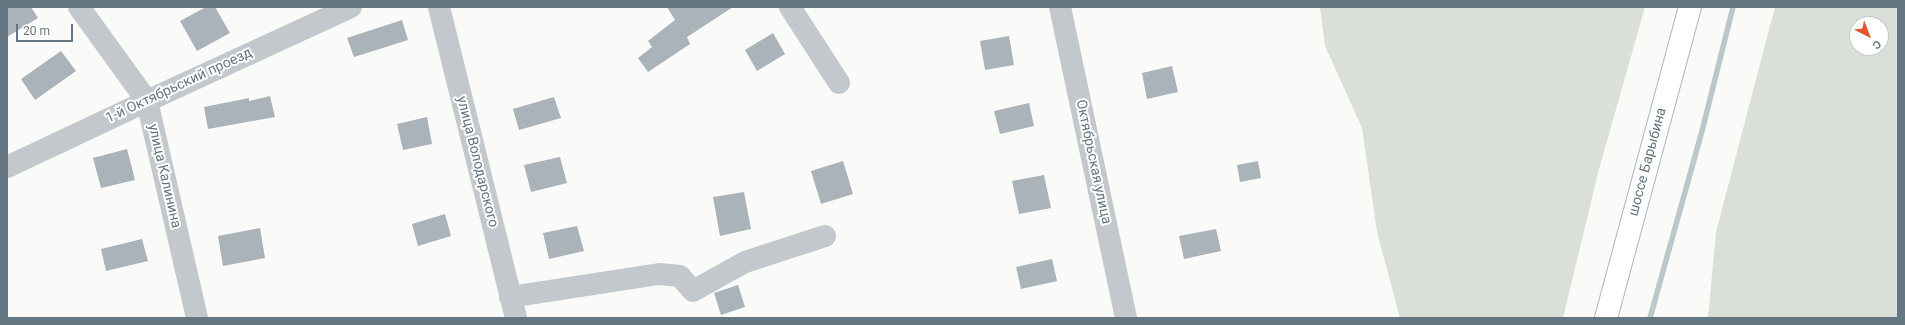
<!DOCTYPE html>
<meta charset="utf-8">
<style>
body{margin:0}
#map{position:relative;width:1905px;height:325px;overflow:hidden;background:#fafaf8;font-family:Roboto,sans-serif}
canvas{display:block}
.frame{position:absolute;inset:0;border:8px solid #657683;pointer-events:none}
.north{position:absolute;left:1849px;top:16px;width:40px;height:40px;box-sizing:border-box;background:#fff;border:1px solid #c1c8cd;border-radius:50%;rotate:138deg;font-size:11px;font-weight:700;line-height:16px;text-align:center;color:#657683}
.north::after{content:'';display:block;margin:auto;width:14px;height:18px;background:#e4572e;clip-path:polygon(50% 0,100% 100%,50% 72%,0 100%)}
.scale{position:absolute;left:16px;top:24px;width:57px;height:18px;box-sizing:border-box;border:2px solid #657683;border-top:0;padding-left:5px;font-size:12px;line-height:14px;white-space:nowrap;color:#657683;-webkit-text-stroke:3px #fff;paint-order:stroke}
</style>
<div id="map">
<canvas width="1905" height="325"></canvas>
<div class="frame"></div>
<div class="north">С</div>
<div class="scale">20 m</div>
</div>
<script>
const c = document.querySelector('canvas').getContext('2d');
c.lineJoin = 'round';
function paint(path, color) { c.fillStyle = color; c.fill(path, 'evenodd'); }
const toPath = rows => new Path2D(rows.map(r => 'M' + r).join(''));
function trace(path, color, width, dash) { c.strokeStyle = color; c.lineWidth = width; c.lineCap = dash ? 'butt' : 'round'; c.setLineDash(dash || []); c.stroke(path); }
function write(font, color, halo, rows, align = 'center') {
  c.font = font + ' Roboto,sans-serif'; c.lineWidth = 4; c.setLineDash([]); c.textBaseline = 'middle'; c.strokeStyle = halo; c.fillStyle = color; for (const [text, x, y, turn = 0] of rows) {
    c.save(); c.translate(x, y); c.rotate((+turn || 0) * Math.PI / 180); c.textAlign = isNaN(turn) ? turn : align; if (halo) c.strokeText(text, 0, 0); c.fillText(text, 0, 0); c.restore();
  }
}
const green = toPath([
 [1320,7,1645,7,1599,169,1563,318,1400,318,1377,232,1362,128,1325,46],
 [1775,7,1898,7,1898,318,1708,318,1716,232],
 [1857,24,1881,24,1881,48,1857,48]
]);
const stream = toPath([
 [1650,318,1702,131,1733,7]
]);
const building = toPath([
 [7,7,31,7,38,18,7,37],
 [206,7,215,7,230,33,197,51,180,21],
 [667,7,733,7,687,37,690,44,648,72,638,58,652,47,648,41,675,20],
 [402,20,408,40,354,57,347,38],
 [773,33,785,54,757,71,745,50],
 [1009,36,1014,65,985,70,980,41],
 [61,51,76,71,35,100,21,79],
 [1172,66,1178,92,1147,99,1142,73],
 [270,96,275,117,208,129,204,107,249,98,249,101],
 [554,97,561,118,519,130,513,109],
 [1029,103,1034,126,1000,134,994,111],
 [427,117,432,144,403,150,397,124],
 [127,149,135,180,101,188,93,158],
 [560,157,567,183,531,192,524,165],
 [843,161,853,194,821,204,811,171],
 [1258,161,1261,178,1240,182,1237,165],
 [1044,175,1051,208,1019,214,1012,181],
 [744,192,751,229,720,236,713,197],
 [445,214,451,236,418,246,412,224],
 [577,226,584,251,549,259,543,233],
 [260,228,265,258,223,266,218,236],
 [1216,229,1221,251,1184,259,1179,236],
 [142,239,148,261,106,271,101,249],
 [1052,259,1057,281,1021,289,1016,267],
 [738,285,745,307,721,315,714,293]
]);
const minor = toPath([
 [79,7,147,101,197,318],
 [439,7,516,318],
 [790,7,839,83],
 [1060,7,1126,318],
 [7,167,147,101,351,7],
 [510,297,659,274,680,276,693,291,745,262,825,236]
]);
const major = toPath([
 [1606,318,1690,7]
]);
const streetNames = [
 ["1-й Октябрьский проезд",179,86,-25],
 ["улица Володарского",477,162,76],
 ["Октябрьская улица",1093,162,78],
 ["шоссе Барыбина",1648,162,-75],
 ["улица Калинина",164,176,77]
];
paint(green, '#dadfd7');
trace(stream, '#bbc7cb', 5.5);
paint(building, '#aab3b9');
trace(major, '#b5babe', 24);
trace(minor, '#c3c8cc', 22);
trace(major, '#fff', 22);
write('14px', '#657683', '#fff', streetNames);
</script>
